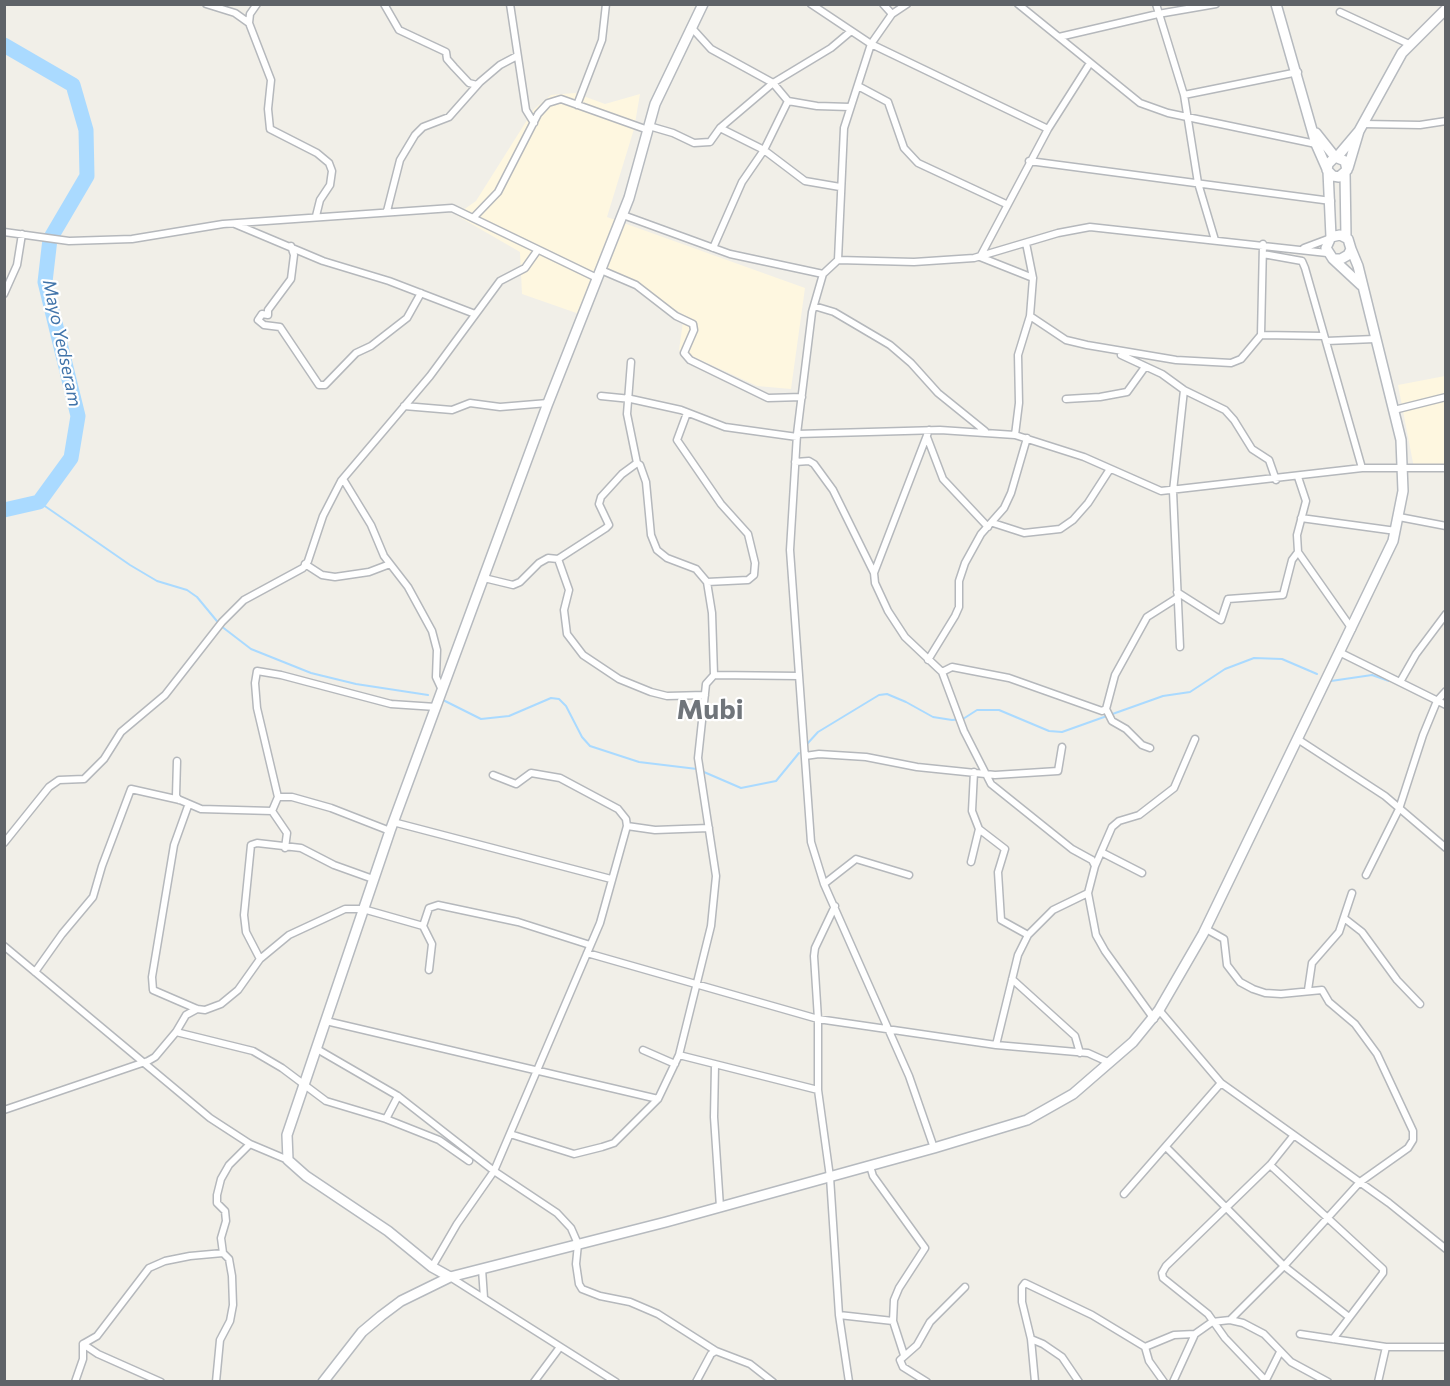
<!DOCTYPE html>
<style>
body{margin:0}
#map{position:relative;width:1450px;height:1386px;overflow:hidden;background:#f1efe8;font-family:Commissioner,sans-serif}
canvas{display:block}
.frame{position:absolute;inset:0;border:6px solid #5f6368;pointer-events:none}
</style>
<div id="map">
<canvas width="1450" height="1386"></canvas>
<div class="frame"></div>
</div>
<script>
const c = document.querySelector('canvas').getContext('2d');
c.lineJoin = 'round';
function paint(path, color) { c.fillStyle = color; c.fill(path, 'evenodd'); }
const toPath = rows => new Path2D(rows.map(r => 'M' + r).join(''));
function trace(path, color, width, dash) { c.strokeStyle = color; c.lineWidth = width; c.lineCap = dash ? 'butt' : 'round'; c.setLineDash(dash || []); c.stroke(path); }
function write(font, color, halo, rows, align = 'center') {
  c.font = font + ' Commissioner,sans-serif'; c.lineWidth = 4.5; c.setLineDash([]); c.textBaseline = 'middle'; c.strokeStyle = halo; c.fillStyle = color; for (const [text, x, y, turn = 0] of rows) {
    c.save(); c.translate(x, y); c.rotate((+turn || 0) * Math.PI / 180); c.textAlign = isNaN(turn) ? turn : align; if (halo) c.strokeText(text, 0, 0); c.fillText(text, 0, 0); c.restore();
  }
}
const commercial = toPath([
 [575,93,605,104,640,94,634,129,607,217,805,288,791,389,757,386,679,350,684,315,608,269,585,316,522,294,520,252,456,215,476,201,534,109,551,95],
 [1445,376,1445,467,1414,468,1398,385]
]);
const stream = toPath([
 [39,502,130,565,157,581,187,590,197,597,221,626,251,649,311,673,356,684,428,695],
 [1331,681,1372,675,1389,681],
 [441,699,481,719,509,716,551,698,559,699,566,706,582,737,590,746,639,762,697,769,741,788,776,781,799,753],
 [807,744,818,732,879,695,887,694,906,702,933,717,952,720,963,719,977,710,999,710,1049,731,1062,732,1163,696,1190,692,1225,669,1254,658,1282,659,1317,674]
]);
const river = toPath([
 [4,45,73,85,86,130,87,176,50,239,45,282,78,416,71,458,39,502,4,510]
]);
const street = toPath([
 [206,4,235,13,249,23],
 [257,4,250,14,249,23,271,80,268,109,270,129,317,153,329,163,332,171,330,185,320,200,316,216],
 [384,4,399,30,446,52,447,59,454,67,469,83,477,85],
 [510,4,526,110,534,123],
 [811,4,871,44,1048,129],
 [883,4,892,14],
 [907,4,892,14,871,44,844,128,838,260,823,274,812,312,797,434,790,550,811,842,824,884,909,1076,934,1148],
 [1018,4,1140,103,1168,113,1316,144],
 [1156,4,1184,95,1198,183,1215,240],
 [1340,12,1409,44],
 [691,27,711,49,773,83,788,101,817,106,850,107],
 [1059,37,1158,14,1216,4],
 [858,86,888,102,904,148,918,163,1006,204],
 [1184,95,1298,72],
 [577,105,602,40,606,4],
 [1363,124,1420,125,1446,121],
 [649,126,673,133,694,143,710,142,720,128,773,83,831,48,850,32],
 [720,128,764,150,805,181,840,187],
 [1029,161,1331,201],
 [387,211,400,160,415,135,423,127,449,117,480,82,500,65,517,56],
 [623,215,730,254,823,274],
 [474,217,498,192,538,114,548,103,561,99,648,130],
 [235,224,323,261,389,281,475,314],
 [4,232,69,241,132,239,223,224,452,208,597,278],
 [291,246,294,255,291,279,268,310,268,315,262,314,258,320,264,325,280,327,319,385,325,385,356,353,371,346,407,318,421,293],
 [713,248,742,182,764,150,788,101],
 [1304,248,1328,239],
 [1263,254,1302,261,1305,268,1362,468],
 [838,260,914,262,974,258,1058,233,1090,227,1327,253],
 [601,270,636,285,676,316,693,324,694,330,684,353,690,360,768,398,802,397],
 [1033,278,980,257,1048,129,1090,63],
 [4,294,17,265,22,234],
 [814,306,834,312,890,345,911,363,938,393,985,431],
 [1030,316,1066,340,1087,345,1176,360,1231,363,1241,359,1261,335,1263,244],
 [1261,335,1324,336],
 [1326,341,1375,339],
 [1121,355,1162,374,1184,390,1225,410,1234,420,1252,449,1269,460,1276,480],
 [631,362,627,414,637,463,640,465,646,482,651,535,657,550,667,558,696,569,707,582,712,613,714,675],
 [601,396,631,399,681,410,725,427,797,437],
 [1066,399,1100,397,1127,392,1145,367],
 [404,406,452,410,470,403,500,407,548,403],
 [1394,410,1446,397],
 [687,413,677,440,721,504,748,534,755,563,754,575,748,580,707,582],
 [797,434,940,430,1015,435,1084,457,1161,491,1362,468,1446,468],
 [1015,435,1019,403,1018,355,1030,316,1033,278,1026,243],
 [927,437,943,479,988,527],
 [795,462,809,461,814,464,833,490,874,573,875,583,888,611,905,637,942,672,964,731,991,784,1072,849,1092,860,1095,866,1088,893,1096,935,1105,951,1154,1019],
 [1298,477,1306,501,1297,535,1298,552,1352,629],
 [343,479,371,525,384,556,408,587,432,631,437,650,436,677,442,690],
 [1399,517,1446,526],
 [1301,518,1396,531],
 [993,523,1024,533,1060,529,1073,520,1088,503,1110,469],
 [558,559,569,590,564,610,567,634,583,655,619,679,651,692,667,696,705,695],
 [305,564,322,575,335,577,369,572,390,564],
 [874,573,929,430],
 [484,578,513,585,520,582,539,563,548,558,558,559,606,528,609,525,599,504,601,497,622,474,637,463],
 [1177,592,1221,620,1228,599,1283,595,1292,560,1298,552],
 [1180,647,1173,491,1184,390],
 [1341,653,1446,705],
 [928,660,955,616,959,607,959,581,965,563,981,534,1004,508,1011,493,1027,438],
 [942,672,952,667,1009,678,1102,711,1106,709,1115,675,1147,617,1177,598],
 [1400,682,1416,654,1446,614],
 [1106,709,1112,721,1126,729,1142,745,1150,748],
 [1299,740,1385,796,1446,848],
 [805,756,819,754,866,757,917,767,995,775,1058,771,1062,747],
 [177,761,176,796,179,800],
 [278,797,292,797,331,808,390,831],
 [188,806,174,845,152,977,153,990,197,1009,205,1010,221,1004,238,990,260,959,289,935,345,909,363,909,423,926,432,944,429,970],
 [272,811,278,797,257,708,255,683,257,671,281,675,391,704,436,707],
 [393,822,611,879],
 [627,826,655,830,709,828],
 [979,829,1005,849,998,872,1001,920,1028,935],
 [4,843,49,787,59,780,84,779,104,759,121,732,165,695,222,622,244,600,303,568,308,561,323,516,341,481,430,376,500,281,525,268,537,251],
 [1101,852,1142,873],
 [971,862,979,829,972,811,974,772],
 [1095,866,1112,827,1119,821,1139,815,1174,788,1195,739],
 [1366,875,1399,809,1423,735,1437,701,1446,691],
 [824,884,856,859,909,875],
 [835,906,815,948,814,956,818,1019,818,1090,830,1177,839,1315,849,1382],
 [1344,918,1362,932,1397,980,1420,1004],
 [423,926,429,908,438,905,518,922,590,945],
 [1206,929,1224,939,1227,965,1240,982,1253,989,1265,993,1281,994,1322,990,1329,1002,1355,1024,1377,1054,1413,1131,1413,1140,1408,1148,1360,1182,1284,1266,1230,1320],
 [4,946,210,1118,250,1144,288,1160],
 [587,953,818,1019,996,1045,1088,1053,1110,1063],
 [260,959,246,932,244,915,251,845,257,843,301,848,334,865,373,879],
 [35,972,62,934,93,897,102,866,131,789,180,800,201,809,272,811,287,833,285,848],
 [1012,979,1075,1036,1080,1053],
 [1308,990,1312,963,1339,932,1352,893],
 [1159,1010,1221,1083,1389,1203,1446,1249],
 [326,1021,658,1099],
 [176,1032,253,1051,282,1068,326,1101,386,1119,439,1140,469,1161],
 [996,1045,1018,955,1028,935,1053,910,1088,893],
 [317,1049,398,1096,494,1171,557,1213,571,1228,578,1244,576,1264,579,1284,582,1289,600,1296,630,1302,658,1314,716,1351],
 [643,1050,675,1064],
 [679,1055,818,1090],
 [715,1065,714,1117,720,1207],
 [4,1110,148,1061,155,1057,176,1032,186,1015,197,1009],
 [386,1119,398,1096],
 [510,1134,574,1154,602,1147,614,1143,658,1099,679,1055,711,926,716,876,698,758,706,684,714,675,799,676],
 [1167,1148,1284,1266,1349,1317],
 [1270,1165,1383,1269,1383,1273,1333,1339],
 [870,1166,873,1176,925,1248,899,1288,894,1300,893,1321],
 [1124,1194,1221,1083],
 [432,1267,457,1224,494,1171,600,923,627,826,626,819,618,809,560,778,531,773,516,784,493,775],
 [482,1269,484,1298],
 [450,1277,616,1382],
 [839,1315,893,1321,904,1355],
 [1300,1334,1386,1347,1446,1347],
 [1031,1339,1043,1344,1062,1357,1079,1382],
 [83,1344,97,1336,149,1268,165,1261,190,1256,223,1253],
 [83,1344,98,1354,161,1382],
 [1145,1347,1174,1335,1195,1334,1212,1322,1230,1320,1243,1323,1264,1334,1291,1362,1328,1382],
 [1265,1380,1225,1338,1208,1314,1163,1278,1162,1273,1166,1266,1270,1165,1294,1135],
 [75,1382,83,1359,83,1344],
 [216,1382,220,1340,230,1321,233,1305,232,1276,229,1259,223,1253,221,1238,226,1221,225,1211,217,1203,217,1195,221,1179,229,1165,250,1144],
 [534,1382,560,1347],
 [696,1382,711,1354,716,1351,750,1364,773,1382],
 [927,1382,903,1367,900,1360,917,1345,930,1322,965,1287],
 [1035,1382,1031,1339,1022,1302,1022,1287,1025,1283,1092,1315,1145,1347,1149,1361,1164,1382],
 [1173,1382,1195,1334],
 [1265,1382,1280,1352],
 [1378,1382,1386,1347]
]);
const secondary = toPath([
 [1276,4,1316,144,1327,169],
 [1316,133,1335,157,1345,161,1347,170,1339,177,1333,176,1327,170,1328,164,1335,157],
 [1337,157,1359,131,1402,53,1446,9],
 [1348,168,1359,131],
 [1328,171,1331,237,1326,248,1333,259,1341,259,1348,255,1351,249,1348,239,1340,235,1331,237],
 [1345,173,1346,237],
 [1333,259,1361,285],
 [450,1277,432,1267,388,1231,306,1176,288,1160,287,1135,390,831,548,403,629,198,655,104,703,4],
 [323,1382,362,1332,381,1316,401,1301,450,1277,666,1222,934,1148,1027,1120,1073,1094,1133,1042,1159,1010,1203,934,1393,541,1403,491,1401,440,1358,266,1351,249]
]);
const waterNames = [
 ["Mayo Yedseram",62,343,78]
];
const townNames = [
 ["Mubi",710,710]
];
paint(commercial, '#fef7e0');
trace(stream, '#aadaff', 2);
trace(river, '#aadaff', 15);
trace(street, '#b5b8bc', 9);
trace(secondary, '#b6babf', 12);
trace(street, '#fff', 6);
trace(secondary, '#fff', 9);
write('italic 18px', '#4174aa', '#fff', waterNames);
write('bold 28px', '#70757a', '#fff', townNames);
</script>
